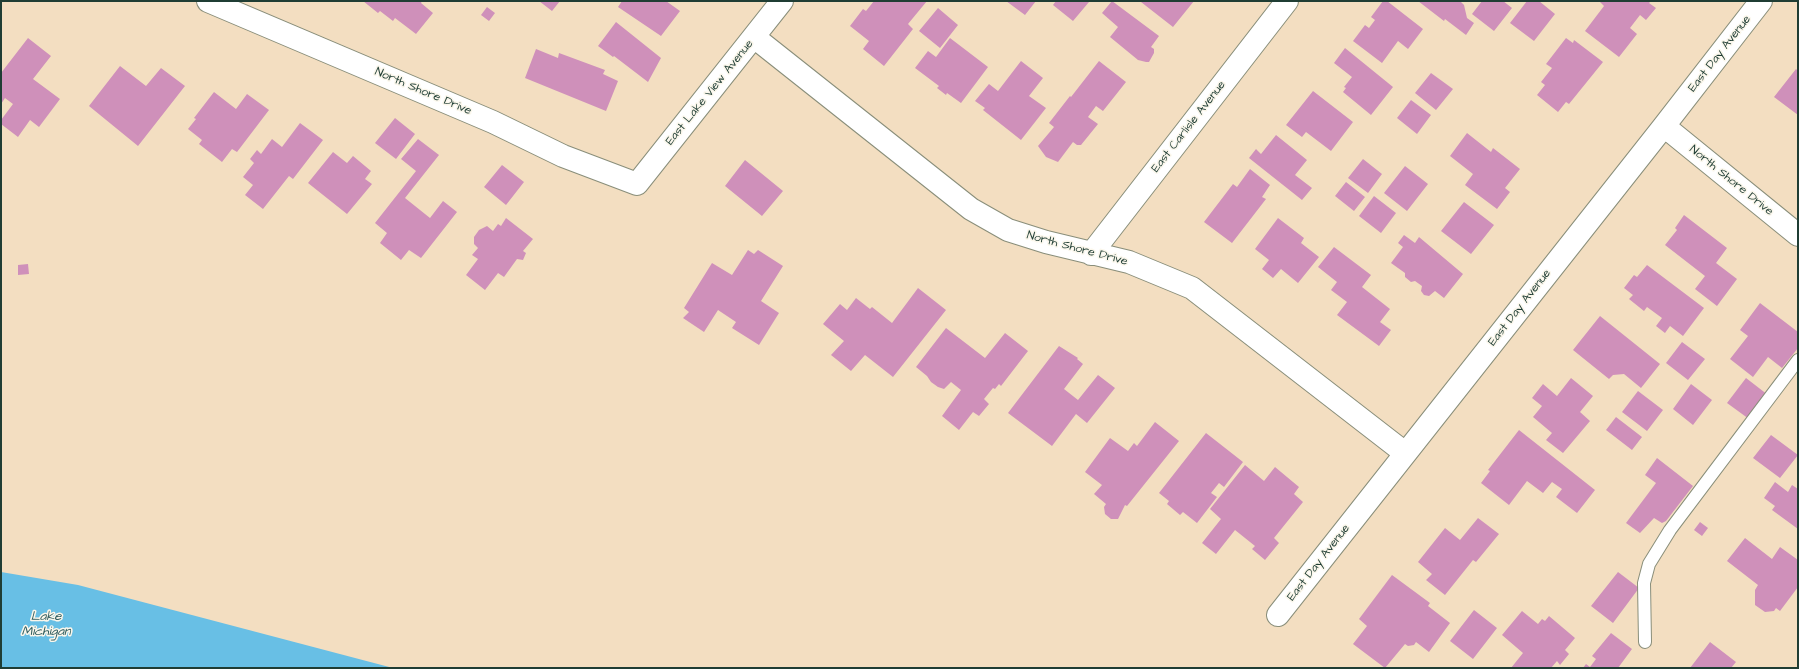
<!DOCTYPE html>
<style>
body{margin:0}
#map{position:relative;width:1799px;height:669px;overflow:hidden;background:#f3dec1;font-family:"Architects Daughter",sans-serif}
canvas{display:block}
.frame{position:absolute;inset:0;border:2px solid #1f3d34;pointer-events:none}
</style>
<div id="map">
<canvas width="1799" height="669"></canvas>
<div class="frame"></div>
</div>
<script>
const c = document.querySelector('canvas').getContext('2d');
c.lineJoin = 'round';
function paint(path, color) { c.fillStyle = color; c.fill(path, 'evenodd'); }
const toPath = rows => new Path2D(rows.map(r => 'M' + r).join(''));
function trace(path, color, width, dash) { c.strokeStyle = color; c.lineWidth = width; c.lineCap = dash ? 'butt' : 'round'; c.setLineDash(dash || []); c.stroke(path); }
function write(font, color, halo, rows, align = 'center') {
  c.font = font + ' "Architects Daughter",sans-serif'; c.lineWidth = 3; c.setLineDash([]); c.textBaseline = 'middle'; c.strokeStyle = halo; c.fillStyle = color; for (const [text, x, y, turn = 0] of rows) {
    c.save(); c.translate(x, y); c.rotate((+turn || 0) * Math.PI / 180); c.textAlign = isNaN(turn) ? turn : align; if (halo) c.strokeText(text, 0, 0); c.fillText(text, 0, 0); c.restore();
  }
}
const water = toPath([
 [1,572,78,585,393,668,1,668]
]);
const building = toPath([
 [363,1,422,1,421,3,433,13,416,34,395,18,393,21,380,11,378,13],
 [539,1,560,1,552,11],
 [622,1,666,1,680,11,661,36,618,7],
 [874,1,927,1,908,24,913,29,884,66,863,49,869,41,850,26,863,9,866,11],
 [1006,1,1036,1,1025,15],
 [1056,1,1088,1,1089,2,1073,21,1053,5],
 [1112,1,1159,36,1151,47,1154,49,1154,53,1149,62,1146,62,1138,60,1110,37,1118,27,1102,13],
 [1142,1,1194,1,1173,27,1141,2],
 [1383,1,1387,1,1423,29,1408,49,1398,41,1382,63,1353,41,1365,25,1369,28,1375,20,1371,17],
 [1418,1,1460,1,1464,5,1467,18,1474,23,1466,35,1445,19,1444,21],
 [1482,1,1503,1,1512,8,1494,31,1472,14],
 [1527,1,1539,1,1555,14,1534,41,1510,23],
 [1601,1,1651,1,1649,3,1656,8,1646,20,1640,15,1630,28,1637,34,1619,57,1585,31,1604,6,1600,2],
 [487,7,495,13,489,21,481,15],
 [938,8,958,25,940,48,919,31],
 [616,22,661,58,648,82,614,56,613,57,598,46],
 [28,38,51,56,33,79,60,99,39,127,30,120,18,137,1,124,1,120,13,104,5,98,1,104,1,73],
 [950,38,988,67,961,103,947,93,946,95,937,88,939,86,915,68,928,51,936,57],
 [1566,38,1573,43,1574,40,1603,62,1569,104,1566,102,1558,112,1537,95,1545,85,1541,82,1552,68,1546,64],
 [1345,48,1393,87,1371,115,1343,92,1346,88,1344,87,1352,77,1334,63],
 [536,49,558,58,559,53,605,70,603,74,618,81,606,111,525,78],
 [1021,61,1043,78,1029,96,1046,108,1021,140,983,110,985,108,975,101,989,84,998,91],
 [1099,61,1126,82,1103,111,1096,106,1088,117,1098,124,1081,145,1077,145,1073,142,1058,162,1046,157,1038,146,1054,127,1049,123,1070,96,1071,97],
 [120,66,146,86,161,68,185,86,138,146,89,106],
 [1796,69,1798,71,1798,115,1774,97],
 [1431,73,1453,89,1436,110,1415,93],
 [1313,91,1353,122,1331,151,1306,132,1302,137,1286,125],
 [214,92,236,109,247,94,269,110,237,152,232,149,222,162,199,144,202,140,188,129,196,119,194,118],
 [1411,100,1431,115,1417,134,1397,118],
 [395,118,415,134,396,159,375,143],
 [300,123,323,140,293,179,289,176,263,209,245,195,253,185,243,177,254,163,250,159,257,150,261,154,272,139,282,147],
 [1467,133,1491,152,1493,148,1520,169,1505,188,1510,192,1497,209,1465,185,1473,174,1450,156],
 [1276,135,1307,160,1295,175,1312,188,1302,200,1249,158,1256,149,1261,154],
 [418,139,439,155,405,198,430,218,443,201,457,212,421,258,409,250,401,260,380,243,387,233,375,223,416,171,401,159],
 [333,152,347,163,353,156,371,171,365,179,372,184,347,214,308,183],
 [1363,159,1382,174,1368,193,1348,178],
 [745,160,783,191,762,216,725,186],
 [502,165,524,182,506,205,484,187],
 [1405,166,1428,184,1407,211,1384,193],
 [1250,169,1270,185,1262,197,1266,199,1232,243,1204,222,1233,184,1237,187],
 [1346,182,1365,197,1354,211,1335,196],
 [1374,196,1396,213,1381,233,1359,216],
 [1464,202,1494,225,1471,254,1441,231],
 [1684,215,1727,248,1716,263,1737,279,1717,306,1695,289,1705,276,1665,245,1677,230,1675,228],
 [506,218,533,239,523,251,526,253,523,260,517,259,504,277,498,273,485,290,466,275,478,259,472,255,478,248,474,244,474,237,479,230,487,226,493,231,498,224,501,226],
 [1278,218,1304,238,1301,243,1319,257,1298,283,1281,269,1273,278,1262,269,1269,260,1255,249],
 [1404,235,1415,243,1419,237,1463,274,1444,298,1435,291,1429,296,1424,295,1421,291,1422,286,1415,281,1411,282,1405,277,1405,273,1391,263,1403,247,1398,243],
 [1334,247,1371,275,1362,287,1390,309,1380,322,1391,330,1379,346,1337,315,1347,302,1331,290,1337,282,1318,267],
 [748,250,754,254,758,250,783,266,761,301,779,313,759,345,732,328,736,322,718,310,704,332,683,318,689,312,684,308,712,263,732,275],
 [28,264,29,274,18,275,18,265],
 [1647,265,1704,308,1683,336,1670,326,1665,333,1656,326,1662,318,1647,307,1644,311,1629,299,1633,295,1624,288,1634,275,1637,277],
 [918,288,946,310,893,377,865,355,851,371,831,355,844,341,823,324,840,304,847,310,856,298,870,309,872,307,892,323],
 [1760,303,1798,332,1798,348,1782,368,1768,357,1753,377,1730,359,1748,336,1740,330],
 [1600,316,1660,364,1641,388,1624,374,1613,375,1609,379,1573,350],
 [946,328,985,358,1005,333,1028,351,1001,386,999,384,995,389,993,388,984,399,989,404,979,416,973,412,959,430,942,416,961,390,951,382,944,389,938,387,931,382,927,376,916,367],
 [1682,342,1705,359,1688,380,1666,363],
 [1059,346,1078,358,1077,359,1083,364,1064,389,1078,400,1098,375,1115,388,1087,423,1076,414,1052,446,1008,413],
 [1571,378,1593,396,1580,412,1590,421,1563,453,1546,440,1552,433,1533,417,1542,406,1532,398,1543,384,1557,396],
 [1746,378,1768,395,1749,419,1727,403],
 [1691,384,1712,400,1693,425,1673,409],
 [1638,391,1663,410,1647,431,1622,412],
 [1616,417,1642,437,1632,450,1606,430],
 [1155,422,1179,441,1127,506,1125,505,1118,519,1111,519,1105,514,1104,507,1106,504,1094,494,1102,485,1085,472,1110,438,1128,451,1134,443,1137,446],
 [1519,430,1595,490,1577,513,1556,497,1562,489,1552,482,1543,493,1527,481,1509,505,1481,483,1490,471,1488,470],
 [1206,433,1243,462,1224,487,1219,483,1211,493,1217,497,1197,523,1183,512,1180,515,1167,504,1169,501,1159,493],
 [1771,435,1798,455,1780,478,1753,458],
 [1657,458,1693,486,1666,521,1662,523,1654,518,1640,533,1626,523,1656,483,1645,475],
 [1245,465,1264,481,1275,467,1299,487,1294,494,1303,502,1274,538,1279,543,1265,560,1252,549,1255,546,1235,530,1216,554,1202,543,1221,519,1210,509],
 [1775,482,1788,492,1792,485,1798,489,1798,529,1772,510,1775,506,1764,498],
 [1478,518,1499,534,1476,562,1473,560,1445,595,1426,580,1432,574,1418,562,1445,528,1460,540],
 [1700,522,1708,528,1702,536,1694,530],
 [1745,538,1772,559,1780,547,1798,560,1798,587,1780,611,1776,608,1774,611,1765,612,1755,605,1755,590,1758,585,1727,561],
 [1618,572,1639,588,1613,623,1591,606],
 [1392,575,1430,603,1428,606,1450,623,1429,652,1416,642,1414,645,1408,646,1405,644,1385,668,1353,644,1367,626,1359,619],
 [1474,610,1497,628,1473,659,1450,641],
 [1522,611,1538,624,1542,619,1545,621,1549,616,1575,638,1565,650,1569,654,1560,665,1557,661,1551,668,1511,668,1523,653,1502,635],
 [1611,633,1632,649,1618,668,1583,668,1586,664,1590,667,1596,659,1592,656],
 [1710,642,1736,662,1731,668,1690,668]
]);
const lane = toPath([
 [1645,642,1644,583,1649,564,1670,530,1798,360]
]);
const street = toPath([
 [208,1,493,122,563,156,637,184,782,1],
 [754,37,971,209,1008,230,1046,242,1129,262,1192,288,1405,453],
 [1664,126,1798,235],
 [1091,254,1287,1],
 [1278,615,1664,126,1761,1]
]);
const streetNames = [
 ["East Day Avenue",1720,54,-52],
 ["North Shore Drive",423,92,23],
 ["East Lake View Avenue",710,93,-51],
 ["East Carlisle Avenue",1189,127,-52],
 ["North Shore Drive",1731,181,39],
 ["North Shore Drive",1077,249,15],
 ["East Day Avenue",1520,308,-52],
 ["East Day Avenue",1319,563,-52]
];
const waterNames = [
 ["Lake",46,617],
 ["Michigan",46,632]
];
paint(water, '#68bfe5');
paint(building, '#cf90ba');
trace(lane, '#898e7a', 14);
trace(street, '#898e7a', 24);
trace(lane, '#fff', 12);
trace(street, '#fff', 22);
write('12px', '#1f3d34', '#fbf7ec', streetNames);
write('italic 13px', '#315e60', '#fbf7ec', waterNames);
</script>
